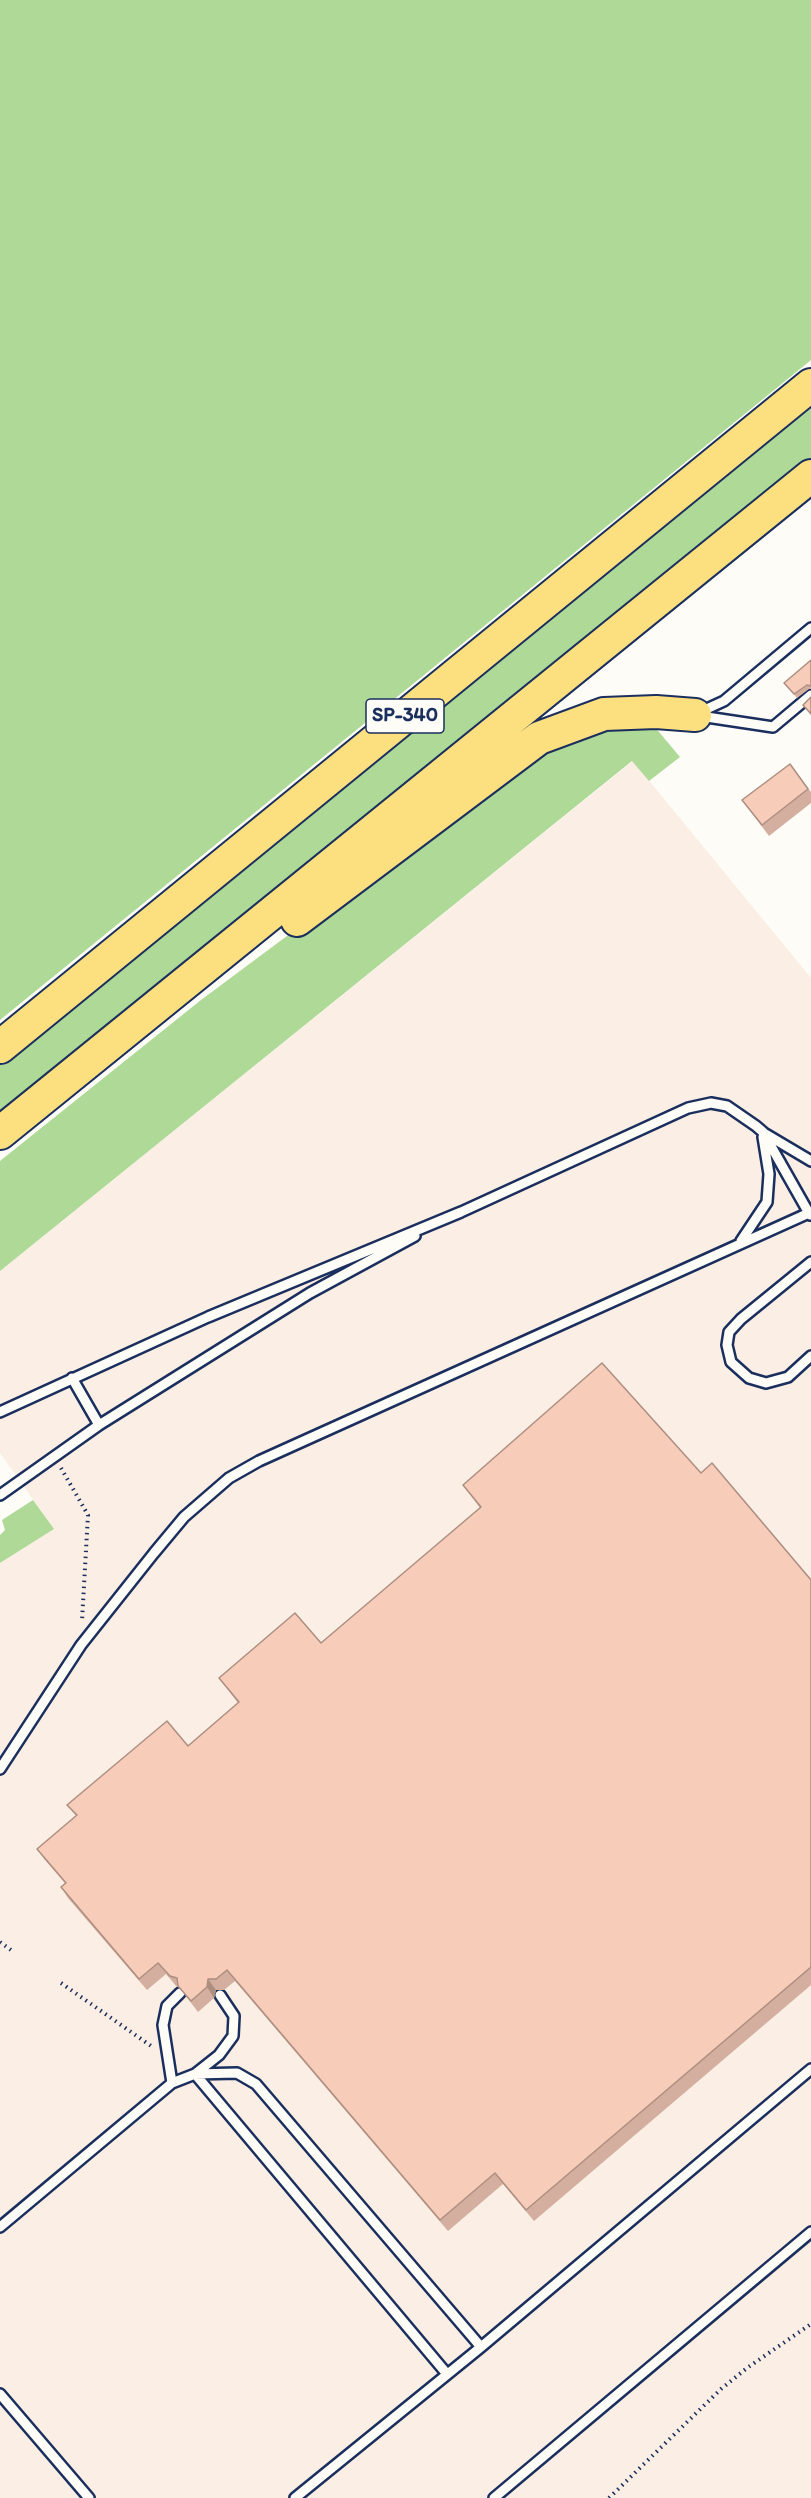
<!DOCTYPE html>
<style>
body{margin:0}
canvas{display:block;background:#fdfcf7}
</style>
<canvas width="811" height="2498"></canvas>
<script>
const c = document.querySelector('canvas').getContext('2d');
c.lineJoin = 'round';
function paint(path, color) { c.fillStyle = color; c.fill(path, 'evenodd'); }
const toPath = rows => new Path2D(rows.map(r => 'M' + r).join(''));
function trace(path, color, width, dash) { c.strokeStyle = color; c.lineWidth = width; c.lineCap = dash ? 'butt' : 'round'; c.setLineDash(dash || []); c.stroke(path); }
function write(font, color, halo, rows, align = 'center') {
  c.font = font + ' Itim,sans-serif'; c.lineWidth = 5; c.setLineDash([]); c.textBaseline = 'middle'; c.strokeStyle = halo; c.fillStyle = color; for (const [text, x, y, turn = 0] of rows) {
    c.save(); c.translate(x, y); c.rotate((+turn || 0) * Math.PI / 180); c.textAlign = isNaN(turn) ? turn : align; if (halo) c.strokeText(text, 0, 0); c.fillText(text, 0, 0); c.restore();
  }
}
const built = toPath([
 [633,761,811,978,811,2498,0,2498,0,1563,54,1529,0,1453,0,1271]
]);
const green = toPath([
 [0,0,811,0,811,360,0,1020],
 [811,400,811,459,0,1118,0,1062],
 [654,726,680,757,649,781,632,761,0,1271,0,1161,201,1000,432,828,560,742,606,728],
 [33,1500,54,1529,0,1563,0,1535,5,1530,2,1520]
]);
const path = toPath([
 [61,1468,88,1515,82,1621],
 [0,1942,11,1950],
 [61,1983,154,2048],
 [609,2498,721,2389,747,2368,811,2324]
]);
const service = toPath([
 [700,712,724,701,811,628],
 [700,716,773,727,811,695],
 [764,1133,811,1161],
 [741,1241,767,1202,769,1174,763,1137],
 [811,1262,741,1319,729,1332,727,1345,731,1362,749,1378,766,1383,788,1377,811,1356],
 [72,1378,99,1425],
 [0,1412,208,1317,461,1212,688,1108,711,1103,727,1106,756,1126,763,1132,810,1215],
 [0,1495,99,1425,310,1293,415,1236],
 [0,1769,81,1645,154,1553,184,1517,229,1478,259,1461,811,1212],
 [195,2074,447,2374],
 [195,2074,219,2055,233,2036,234,2016,220,1995],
 [172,2083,163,2025,167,2006,180,1993],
 [0,2227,172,2083,195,2074,237,2073,256,2084,481,2347],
 [0,2394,89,2498],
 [295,2498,481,2347,811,2069],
 [494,2498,811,2232]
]);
const motorway = toPath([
 [297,920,539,738,604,714,656,712,695,715],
 [0,1047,811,385],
 [0,1133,811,476]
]);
const wall = toPath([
 [811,660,811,689,809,689,797,698,787,686],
 [790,764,811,792,811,803,769,836,742,800],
 [701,1473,811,1580,811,1985,534,2221,503,2184,448,2231,235,1981,224,1990,216,1990,214,1998,198,2012,179,1987,177,1987,166,1974,147,1990,68,1898,61,1887,65,1883,45,1860,37,1849,76,1816,67,1805,188,1746,238,1703,219,1678,321,1643,480,1508,463,1485]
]);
const shadedWall = toPath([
 [208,1979,216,1990,214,1998,207,1987]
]);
const building = toPath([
 [811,660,811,686,807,685,794,694,784,683,811,660],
 [811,697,811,714,803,705,811,697],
 [790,764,808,789,762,825,742,800,790,764],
 [602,1363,701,1473,712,1463,811,1580,811,1967,526,2210,495,2173,440,2220,227,1970,216,1979,208,1979,207,1987,191,2001,178,1986,177,1978,170,1976,158,1963,139,1979,61,1887,66,1883,37,1849,77,1815,67,1805,167,1721,188,1746,239,1702,219,1678,295,1613,321,1643,481,1507,463,1485,602,1363]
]);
const shields = [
 [405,716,78]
];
const shieldNames = [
 ["SP-340",405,716]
];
paint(built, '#fbeee4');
paint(green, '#aed996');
trace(service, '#1b2f5e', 14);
trace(motorway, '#1b2f5e', 36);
trace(path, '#1b2f5e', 4, [1.5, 4.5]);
trace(service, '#fdfcf7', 9);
trace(motorway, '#fce080', 32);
paint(wall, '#d4af9f');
paint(shadedWall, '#ad8f82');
paint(building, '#f7ccb9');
trace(building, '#ad8f82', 1.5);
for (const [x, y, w] of shields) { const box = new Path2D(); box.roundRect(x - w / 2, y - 17, w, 34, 4.5); c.fillStyle = '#fdfcf7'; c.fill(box); trace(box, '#1b2f5e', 1.5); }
write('bold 20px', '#1b2f5e', null, shieldNames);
</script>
